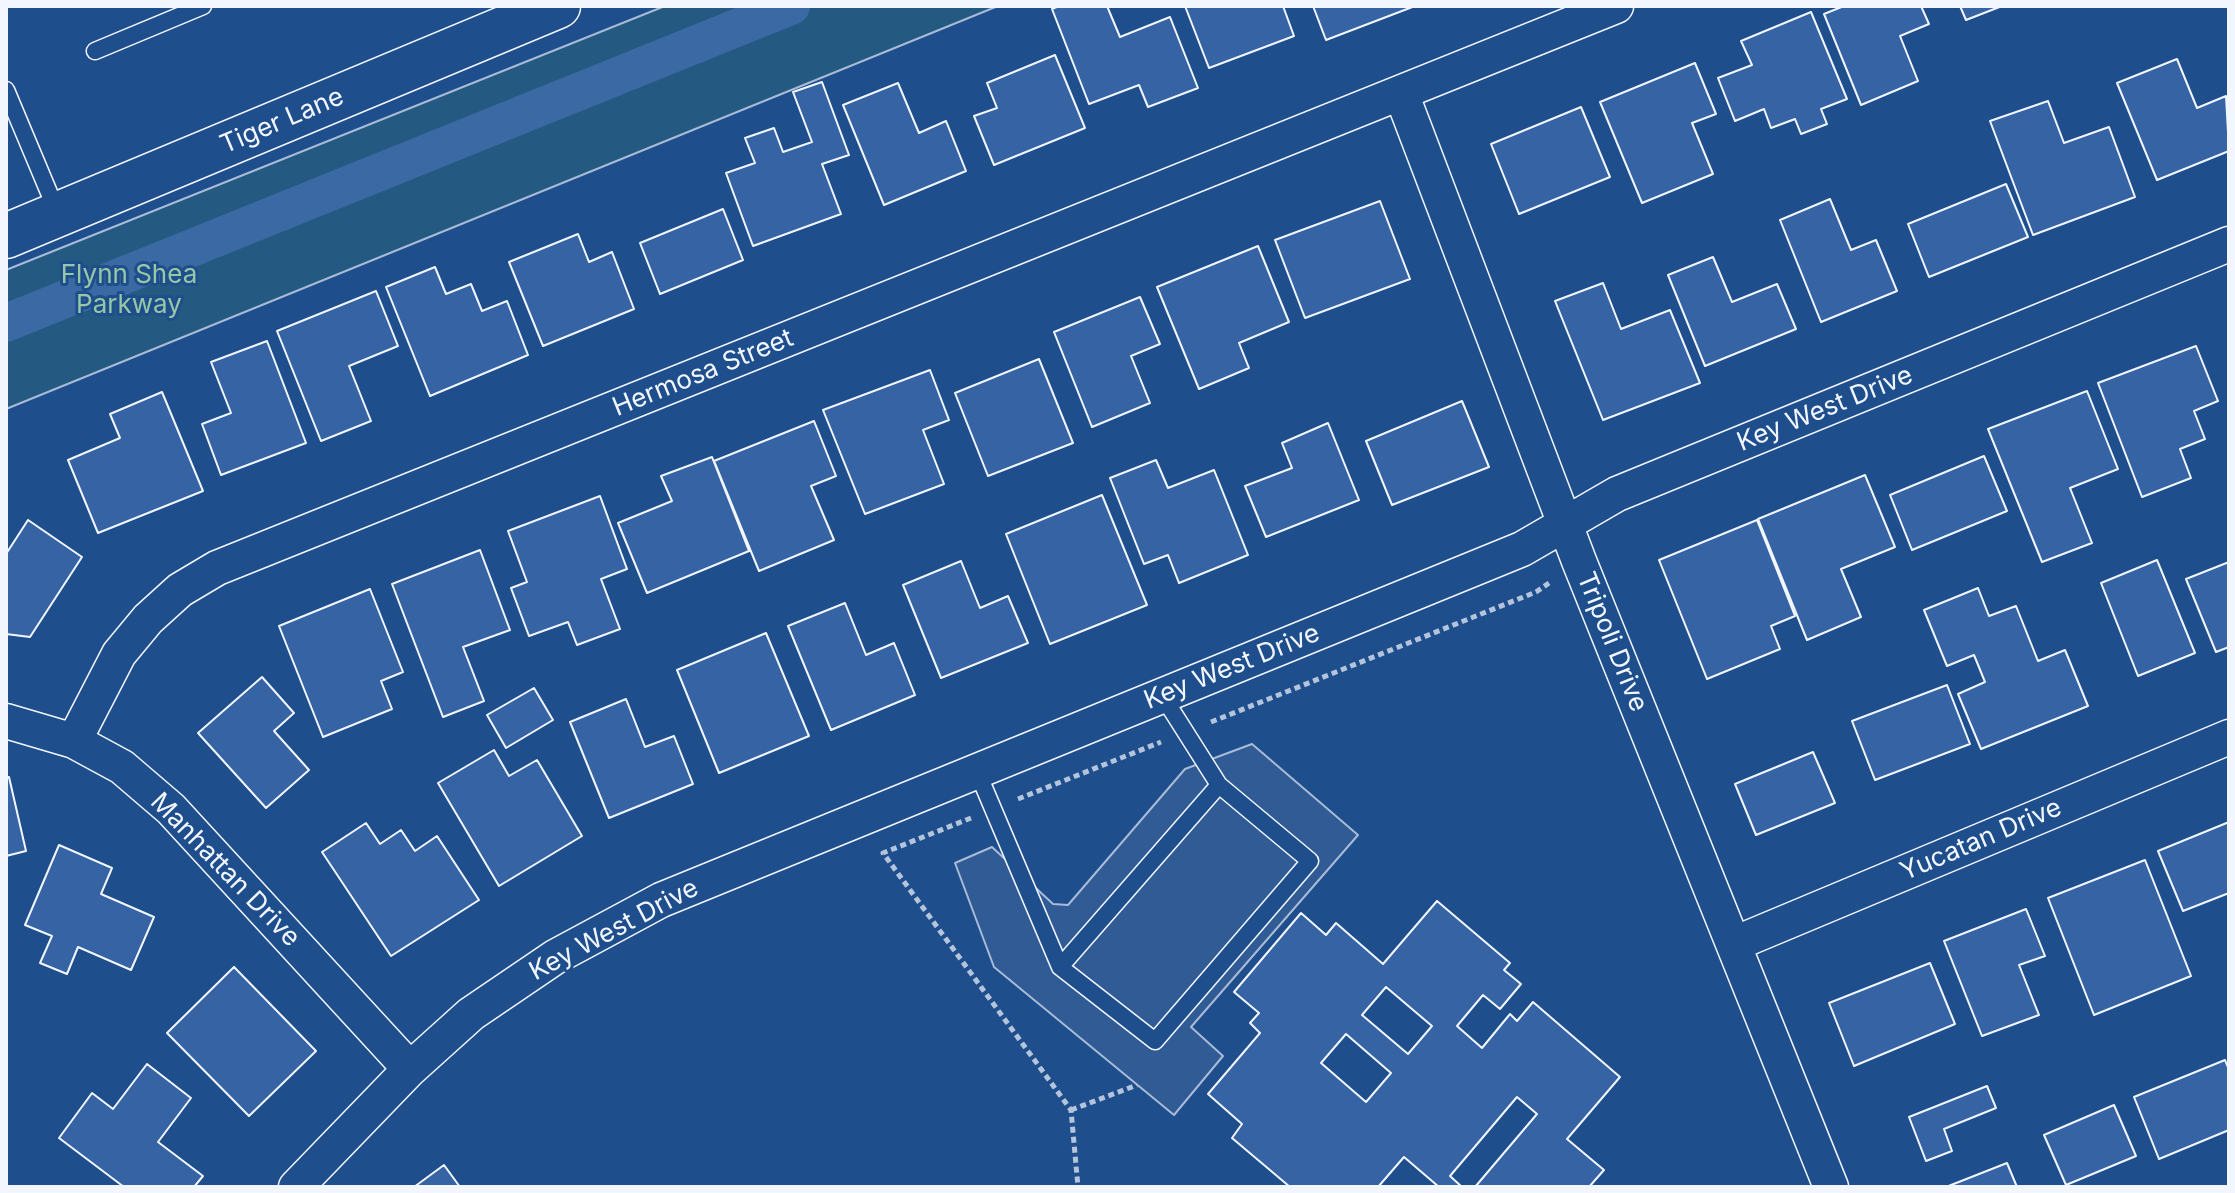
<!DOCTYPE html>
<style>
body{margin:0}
#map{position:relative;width:2235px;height:1193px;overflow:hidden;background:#1f4e8c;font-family:Inter,sans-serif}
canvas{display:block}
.frame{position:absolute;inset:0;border:8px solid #f2f6ff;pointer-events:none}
</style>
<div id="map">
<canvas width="2235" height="1193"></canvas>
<div class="frame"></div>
</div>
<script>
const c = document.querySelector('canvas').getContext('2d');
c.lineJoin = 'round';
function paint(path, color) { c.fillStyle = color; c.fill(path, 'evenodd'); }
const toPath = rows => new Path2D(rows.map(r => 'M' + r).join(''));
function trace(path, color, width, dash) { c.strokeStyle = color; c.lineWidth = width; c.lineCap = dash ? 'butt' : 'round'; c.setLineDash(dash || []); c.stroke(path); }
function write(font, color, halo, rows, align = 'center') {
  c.font = font + ' Inter,sans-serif'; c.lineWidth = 6; c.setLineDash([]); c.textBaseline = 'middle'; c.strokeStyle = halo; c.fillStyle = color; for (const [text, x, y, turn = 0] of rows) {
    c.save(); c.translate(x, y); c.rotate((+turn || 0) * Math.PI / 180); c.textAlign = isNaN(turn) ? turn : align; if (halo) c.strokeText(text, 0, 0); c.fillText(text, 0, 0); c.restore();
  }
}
const green = toPath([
 [665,6,998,6,6,409,6,270,665,6]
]);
const parking = toPath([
 [1252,744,1358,835,1191,1027,1223,1056,1174,1115,994,967,955,863,992,847,1053,904,1068,905,1185,769,1252,744]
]);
const canal = toPath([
 [6,323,791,6]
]);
const building = toPath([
 [1059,6,1107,6,1120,37,1170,17,1198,88,1148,107,1139,85,1089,104,1052,9,1059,6],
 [1185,6,1283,6,1294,36,1209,68,1185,6],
 [1313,6,1415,6,1326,40,1313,6],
 [1844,6,1921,6,1929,24,1900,36,1918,81,1861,105,1824,14,1844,6],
 [1960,6,2002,6,1966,20,1960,6],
 [1811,12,1847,99,1821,109,1827,124,1801,134,1795,119,1771,128,1764,109,1735,121,1718,78,1752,65,1741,41,1811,12],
 [1055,55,1085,128,994,165,974,116,997,108,987,83,1055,55],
 [2177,59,2197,108,2226,96,2229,151,2157,180,2117,83,2177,59],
 [1695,63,1716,114,1692,123,1713,174,1642,203,1600,102,1695,63],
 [822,82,849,155,822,164,841,214,753,246,726,173,755,163,745,138,774,128,783,152,812,142,793,92,822,82],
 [898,83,919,133,946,121,966,171,884,205,843,105,898,83],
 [2048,101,2064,143,2109,127,2135,197,2033,235,1990,121,2048,101],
 [1581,107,1610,177,1519,214,1491,144,1581,107],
 [2006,184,2028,237,1929,277,1908,224,2006,184],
 [1830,199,1851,250,1876,240,1897,291,1821,322,1780,220,1830,199],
 [1380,201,1410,279,1305,318,1275,240,1380,201],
 [723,209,743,260,660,294,640,243,723,209],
 [578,234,589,262,612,252,634,309,543,346,509,262,578,234],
 [1258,246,1289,322,1239,343,1249,368,1199,389,1157,287,1258,246],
 [1713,257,1732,302,1777,284,1796,329,1705,366,1668,275,1713,257],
 [435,267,446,294,471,284,482,311,507,301,528,355,430,396,386,287,435,267],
 [1603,283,1621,329,1670,310,1700,383,1603,420,1555,301,1603,283],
 [376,291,398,346,349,366,371,421,321,441,277,331,376,291],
 [1140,297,1160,344,1131,356,1150,403,1092,427,1054,332,1140,297],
 [267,341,306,443,221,475,202,424,231,413,211,362,267,341],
 [2196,346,2218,401,2194,411,2205,439,2180,449,2191,478,2142,497,2098,383,2196,346],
 [1039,359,1073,443,988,476,955,393,1039,359],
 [930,370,949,420,923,430,944,484,865,514,823,410,930,370],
 [2087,391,2118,469,2070,488,2092,543,2042,562,1988,429,2087,391],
 [162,392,203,491,98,533,68,460,120,438,110,414,162,392],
 [1462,401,1489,467,1392,505,1366,441,1462,401],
 [814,421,836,476,811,486,834,540,759,571,714,461,814,421],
 [1328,423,1359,500,1266,537,1245,486,1292,468,1282,443,1328,423],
 [1984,456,2007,511,1912,550,1890,495,1984,456],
 [712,457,749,551,647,593,618,523,672,501,661,476,712,457],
 [1156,460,1168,488,1214,470,1248,555,1179,583,1168,555,1144,564,1110,478,1156,460],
 [1865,475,1895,547,1841,569,1861,617,1807,640,1758,519,1865,475],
 [1102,495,1147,605,1050,644,1006,534,1102,495],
 [600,496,627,569,601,579,620,629,577,645,568,622,529,636,511,588,527,582,508,531,600,496],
 [28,520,82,557,30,637,6,634,6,554,28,520],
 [1757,520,1795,616,1771,626,1780,649,1707,679,1659,560,1757,520],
 [480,550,510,630,463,647,484,701,443,717,392,584,480,550],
 [2157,560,2195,653,2138,676,2101,583,2157,560],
 [961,561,980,608,1008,596,1028,643,941,678,903,585,961,561],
 [2229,562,2229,647,2216,652,2186,579,2229,562],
 [1978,588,1989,616,2016,606,2038,661,2065,650,2088,706,1981,749,1958,694,1985,682,1974,655,1947,666,1924,610,1978,588],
 [370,589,403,672,381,681,392,709,323,737,279,626,370,589],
 [845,603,866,655,894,643,915,695,831,730,788,626,845,603],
 [766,633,809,736,719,773,677,670,766,633],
 [262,677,294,713,274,731,309,770,266,808,198,733,262,677],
 [1947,685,1970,744,1875,780,1852,721,1947,685],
 [534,688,553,720,506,748,487,715,534,688],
 [626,699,645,747,674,736,693,784,609,818,570,722,626,699],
 [494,750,509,776,537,760,582,836,499,886,438,783,494,750],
 [1813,752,1835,803,1756,835,1735,784,1813,752],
 [9,777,26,851,6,856,6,778,9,777],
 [2229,822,2229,893,2183,911,2158,851,2229,822],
 [366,823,380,844,401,830,415,851,437,836,479,900,391,956,322,852,366,823],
 [59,845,112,868,101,894,154,917,131,970,78,947,67,974,40,963,52,936,25,925,59,845],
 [2145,860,2191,976,2094,1015,2048,898,2145,860],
 [1437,901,1510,963,1504,970,1521,984,1500,1009,1483,995,1457,1026,1482,1048,1510,1014,1517,1021,1533,1002,1620,1077,1567,1139,1604,1170,1589,1187,1475,1187,1537,1114,1517,1097,1450,1176,1462,1187,1439,1187,1404,1157,1378,1187,1290,1187,1232,1138,1242,1124,1208,1094,1260,1033,1250,1023,1259,1013,1234,992,1301,913,1326,935,1336,923,1383,964,1437,901],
 [1386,987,1432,1026,1408,1054,1362,1015,1386,987],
 [1346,1034,1391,1073,1366,1102,1321,1063,1346,1034],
 [2026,909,2045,956,2019,965,2039,1015,1982,1036,1944,941,2026,909],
 [1930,963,1955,1024,1854,1066,1829,1003,1930,963],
 [234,967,316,1051,249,1116,167,1033,234,967],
 [2225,1060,2229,1070,2229,1130,2159,1159,2134,1097,2225,1060],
 [147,1064,191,1098,158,1142,203,1176,194,1187,124,1187,59,1138,92,1093,113,1109,147,1064],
 [1987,1086,1996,1108,1944,1129,1952,1151,1926,1161,1909,1117,1987,1086],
 [2114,1105,2136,1156,2066,1185,2044,1135,2114,1105],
 [2007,1163,2017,1187,1946,1187,2007,1163],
 [444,1165,460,1187,414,1187,444,1165]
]);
const path = toPath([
 [1211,722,1536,592,1549,583],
 [1018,799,1161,742],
 [971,818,883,853,1071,1110,1078,1187],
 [1071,1110,1137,1085]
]);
const lane = toPath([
 [95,51,203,6],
 [6,90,58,214],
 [977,771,1060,967,1155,1041,1310,861,1219,785,1162,695],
 [1060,967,1219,785]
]);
const street = toPath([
 [1401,93,1579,561,1831,1187],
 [6,721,74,741,122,767,171,809,410,1069],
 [74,741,119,654,148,619,180,590,217,568,1616,6],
 [1734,944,2229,737],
 [296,1187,410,1069,471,1014,555,957,661,900,1522,549,1617,494,2229,244]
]);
const secondary = toPath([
 [6,236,558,6]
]);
const streetNames = [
 ["Tiger Lane",282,121,-23],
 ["Hermosa Street",703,373,-22],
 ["Key West Drive",1825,409,-22],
 ["Tripoli Drive",1612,642,68],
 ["Key West Drive",1232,667,-22],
 ["Yucatan Drive",1981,840,-23],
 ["Manhattan Drive",225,870,46],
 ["Key West Drive",614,930,-28]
];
const parkNames = [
 ["Flynn Shea",129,275],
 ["Parkway",129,305]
];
paint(green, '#245a82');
trace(green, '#a8bbd7', 2);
paint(parking, '#305b95');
trace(parking, '#a8bbd7', 2);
trace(canal, '#3b69a3', 38);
paint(building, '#3563a3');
trace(building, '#f2f6ff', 2);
trace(lane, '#f2f6ff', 19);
trace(street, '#f2f6ff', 37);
trace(secondary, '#f2f6ff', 47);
trace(path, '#b3c4dc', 5, [6, 4]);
trace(lane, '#1f4e8c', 16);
trace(street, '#1f4e8c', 34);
trace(secondary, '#1f4e8c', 44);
write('26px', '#f2f6ff', '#1f4e8c', streetNames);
write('26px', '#97c8a6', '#1f4e8c', parkNames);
</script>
